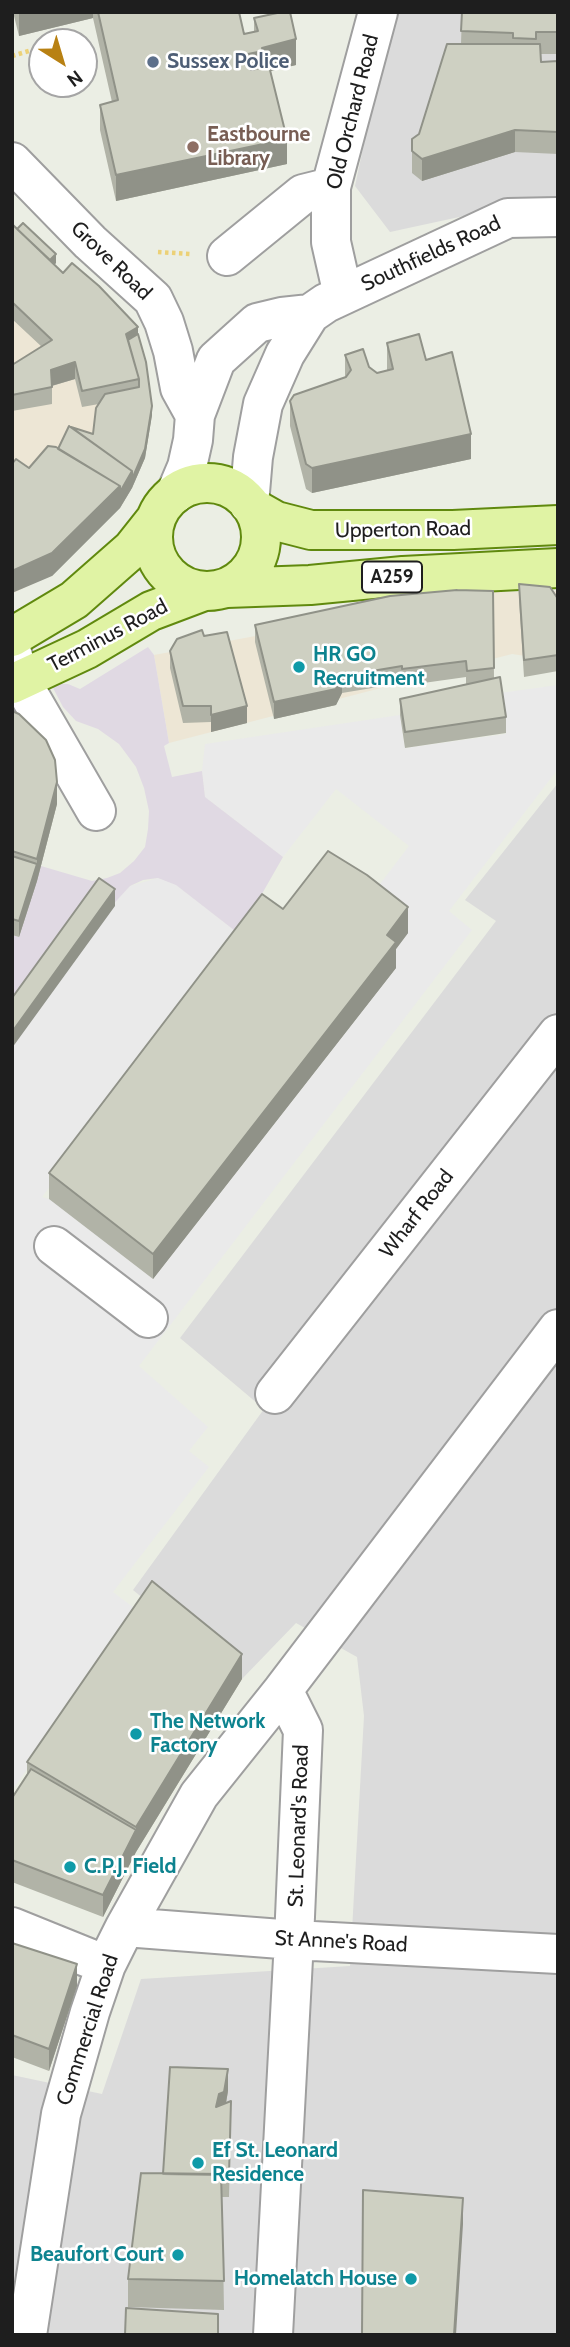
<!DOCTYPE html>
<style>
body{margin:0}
#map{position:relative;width:570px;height:2347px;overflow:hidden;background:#ebeee4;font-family:Cabin,sans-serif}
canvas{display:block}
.frame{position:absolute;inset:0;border:14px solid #1e1e1e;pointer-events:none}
.north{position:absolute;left:28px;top:28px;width:70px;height:70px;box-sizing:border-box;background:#fff;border:2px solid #a5a5a5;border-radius:50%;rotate:143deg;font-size:19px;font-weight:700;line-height:28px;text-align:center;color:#1e1e1e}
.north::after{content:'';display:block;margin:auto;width:24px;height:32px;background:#b88113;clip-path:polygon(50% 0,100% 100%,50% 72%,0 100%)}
</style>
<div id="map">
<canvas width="570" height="2347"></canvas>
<div class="frame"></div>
<div class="north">N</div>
</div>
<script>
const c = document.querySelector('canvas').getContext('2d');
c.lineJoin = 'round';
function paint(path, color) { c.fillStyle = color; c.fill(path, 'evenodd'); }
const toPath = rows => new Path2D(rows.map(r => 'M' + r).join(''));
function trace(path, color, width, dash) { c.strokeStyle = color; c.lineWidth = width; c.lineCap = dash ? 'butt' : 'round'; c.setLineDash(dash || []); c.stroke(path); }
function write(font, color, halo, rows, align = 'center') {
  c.font = font + ' Cabin,sans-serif'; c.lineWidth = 5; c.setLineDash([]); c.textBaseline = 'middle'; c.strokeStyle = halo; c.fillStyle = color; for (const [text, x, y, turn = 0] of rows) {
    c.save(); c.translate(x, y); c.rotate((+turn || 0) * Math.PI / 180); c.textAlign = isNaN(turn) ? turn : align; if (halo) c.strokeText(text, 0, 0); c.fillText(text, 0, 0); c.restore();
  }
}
const residential = toPath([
 [392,12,558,12,558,200,524,203,390,232,355,186],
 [558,783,558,2335,12,2335,12,2075,102,2094,141,1979,350,1966,364,1716,357,1657,296,1623,242,1679,133,1590,264,1409,180,1338,496,921,465,900]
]);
const commercial = toPath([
 [12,241,135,377,36,582,12,594],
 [558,591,558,661,512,654,169,743,154,655,490,592]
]);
const parking = toPath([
 [558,685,558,769,449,911,472,930,139,1366,208,1427,189,1451,209,1467,113,1592,137,1610,12,1791,12,1044,117,898,130,886,158,878,175,884,239,934,42,1197,49,1199,367,901,409,846,336,789,283,857,205,797,202,771,205,744,400,715,405,748,506,734,500,693]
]);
const plaza = toPath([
 [148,647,154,655,169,743,164,746,172,777,202,771,205,797,283,857,239,934,176,885,158,878,143,880,130,886,12,1014,12,935,19,937,41,866,92,881,107,878,120,873,134,861,145,847,148,829,149,811,144,788,136,767,119,744,98,729,76,721,63,707,52,686,58,684,68,684,80,689]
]);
const path = toPath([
 [61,42,79,37],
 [12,56,42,47],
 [158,252,191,254]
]);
const minor = toPath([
 [12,162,90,242,153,299,164,322,173,351,180,388,195,415],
 [227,256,303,194,331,187],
 [343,295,331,242,331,187,378,12],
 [176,493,187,467,193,440,195,415,216,360,257,323,282,317,310,314],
 [249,504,253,457,263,404,285,354,310,314,326,303,508,218,558,217],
 [12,653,21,681,96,811],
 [54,1246,148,1318],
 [275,1394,558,1034],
 [12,1927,106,1965],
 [125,1927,294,1940,558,1954],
 [27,2335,61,2114,90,2012,106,1965,125,1927,199,1795,283,1690],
 [273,2335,294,1940,303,1730,283,1690,558,1329]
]);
const major = toPath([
 '153 537a54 54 0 1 1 108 0a54 54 0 1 1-108 0Z',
 [253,508,276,521,311,530,453,530,558,525],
 [227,588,310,585,403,576,558,568],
 [12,637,74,600,132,549,155,520],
 [12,684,87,649,151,611,204,591]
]);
const wall = toPath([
 [13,12,239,12,244,34,254,32,254,18,296,65,270,71,287,164,116,201,100,130,100,105,112,102,93,18,19,36],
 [462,12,558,12,558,54,540,54,541,62,558,61,558,154,515,152,422,181,412,173,412,139,419,134,461,44],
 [12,224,56,263,54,265,63,273,138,334,152,415,145,458,132,488,120,508,52,576,29,468,58,449,71,427,93,434,99,404,82,407,75,379,52,386,52,404,12,411,12,365,42,347,12,319],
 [387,343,426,360,471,459,312,493,306,489,290,426,290,401,345,377,345,355,369,367,377,373,387,370],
 [519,584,558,599,558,671,524,677,519,600],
 [493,591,494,678,506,717,506,733,405,748,400,715,400,699,466,684,466,677,402,686,402,683,342,693,336,705,274,719,255,642,255,625],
 [204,636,247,723,211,732,211,722,183,723,170,668,170,651],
 [12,711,57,804,37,881,19,937,12,935],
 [283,909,408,933,396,949,396,968,153,1279,49,1199,49,1173],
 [242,1679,136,1852,103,1917,12,1882,12,1798,27,1775,27,1762],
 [12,1943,77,1986,49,2071,12,2057],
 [228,2091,226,2103,231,2123,229,2197,222,2197,224,2310,128,2307,128,2279,163,2174]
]);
const shadedWall = toPath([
 [19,12,93,12,93,18,19,36],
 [296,39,296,65,263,73,248,80,248,54,262,48],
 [515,130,515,152,422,181,422,159],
 [287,139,287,164,116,201,116,175],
 [56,254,56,263,46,273,46,264],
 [138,327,138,343,128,349,126,334],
 [75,362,75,379,51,386,51,370],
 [152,406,152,415,145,458,132,488,120,508,52,576,12,593,12,571],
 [471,434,471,459,312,493,312,468],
 [342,676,342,693,336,705,274,719,274,702],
 [247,706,247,723,211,732,211,715],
 [57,782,57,804,37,881,19,937,19,921,37,864,37,859],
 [115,889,115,906,12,1048,12,1032],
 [408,907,408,933,396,949,396,968,153,1279,153,1254,387,935],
 [242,1654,242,1679,136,1852,103,1917,103,1895,136,1830,136,1827],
 [77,1964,77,1986,49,2071,49,2049],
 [228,2069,228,2091,224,2114,216,2107,219,2094],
 [463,2198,463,2224,456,2335,454,2335]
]);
const building = toPath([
 [98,12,239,12,244,34,258,31,254,18,282,12,290,12,296,39,262,48,263,51,248,54,251,70,269,66,287,139,116,175,100,105,118,100,98,12],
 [462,12,558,12,558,32,536,32,536,39,513,38,513,33,461,31,462,12],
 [447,44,540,44,541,62,558,61,558,132,515,130,422,159,412,151,412,139,419,134,447,44],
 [23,223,56,254,50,260,17,229,23,223],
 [12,224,63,273,72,263,99,286,138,327,126,334,139,379,82,391,75,362,51,370,52,387,12,395,12,365,52,340,12,302,12,224],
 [138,334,146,362,152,406,145,449,132,479,132,471,71,427,93,434,96,408,105,394,139,387,139,379,128,340,138,334],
 [419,334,426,360,452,352,471,434,312,468,306,464,290,401,294,395,346,377,351,370,345,355,363,349,369,367,377,373,393,369,387,343,419,334],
 [69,426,132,471,120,492,120,486,58,449,69,426],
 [48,446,56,447,120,486,52,553,12,571,12,464,16,459,29,468,48,446],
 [519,584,550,587,558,599,558,655,524,660,519,584],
 [457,590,493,591,494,668,467,671,466,661,402,669,402,666,342,676,336,689,274,702,255,625,390,596,457,590],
 [202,630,204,636,227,632,247,706,211,715,211,706,183,706,170,651,177,639,202,630],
 [500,677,506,717,405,732,400,699,500,677],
 [12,711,19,714,46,740,55,760,57,782,37,859,12,851,12,711],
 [328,851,367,875,408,907,387,935,396,942,153,1254,49,1173,262,894,283,909,328,851],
 [12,856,37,864,19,921,12,919,12,856],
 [99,878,115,889,12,1032,12,998,99,878],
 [152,1581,242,1654,136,1827,27,1762,152,1581],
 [31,1769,136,1830,103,1895,12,1860,12,1798,31,1769],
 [12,1943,77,1964,49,2049,12,2035,12,1943],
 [170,2067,228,2069,224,2092,219,2094,216,2107,231,2101,229,2175,163,2174,170,2067],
 [141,2173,221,2174,224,2281,128,2279,141,2173],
 [363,2190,463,2198,454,2335,362,2335,363,2190],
 [126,2308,218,2314,218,2335,125,2335,126,2308]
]);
const markers = [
 [153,62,7,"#5c6f8a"],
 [193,147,7,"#8d6e63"],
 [299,667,7,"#0f9aa8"],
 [136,1734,7,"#0f9aa8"],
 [70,1867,7,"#0f9aa8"],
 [198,2163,7,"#0f9aa8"],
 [178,2255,7,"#0f9aa8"],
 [411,2279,7,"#0f9aa8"]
];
const shields = [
 [392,577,60]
];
const shieldNames = [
 ["A259",392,577]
];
const serviceNames = [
 ["Sussex Police",167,62]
];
const streetNames = [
 ["Old Orchard Road",353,112,-76],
 ["Southfields Road",431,254,-25],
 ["Grove Road",111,261,44],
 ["Upperton Road",403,530,-1],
 ["Terminus Road",108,636,-28],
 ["Wharf Road",417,1214,-52],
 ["St. Leonard's Road",299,1826,-88],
 ["St Anne's Road",341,1942,3],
 ["Commercial Road",88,2030,-72]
];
const educationNames = [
 ["Eastbourne",207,135],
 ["Library",207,159]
];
const cultureNames = [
 ["HR GO",313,655],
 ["Recruitment",313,679],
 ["The Network",150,1722],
 ["Factory",150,1746],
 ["C.P.J. Field",84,1867],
 ["Ef St. Leonard",212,2151],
 ["Residence",212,2175],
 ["Beaufort Court",164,2255,"right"],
 ["Homelatch House",397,2279,"right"]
];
paint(residential, '#dbdbdb');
paint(commercial, '#ede6d5');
paint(parking, '#eaeaea');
paint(plaza, '#e0d9e3');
trace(minor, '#9f9f9f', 42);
trace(major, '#60890e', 42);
trace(path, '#ecd177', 4.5, [3.5, 3.5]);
trace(minor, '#fff', 38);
trace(major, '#e0f3a4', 38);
paint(wall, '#b1b3a7');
paint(shadedWall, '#909288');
paint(building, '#ced0c2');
trace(building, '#909288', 2);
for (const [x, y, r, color] of markers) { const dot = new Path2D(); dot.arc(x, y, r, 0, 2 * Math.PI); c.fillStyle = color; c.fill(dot); trace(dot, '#fff', 2.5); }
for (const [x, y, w] of shields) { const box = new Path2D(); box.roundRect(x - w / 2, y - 15.5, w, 31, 5); c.fillStyle = '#fff'; c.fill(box); trace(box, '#1e1e1e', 2); }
write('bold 19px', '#1e1e1e', null, shieldNames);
write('bold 21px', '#4e5e75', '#fff', serviceNames, 'left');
write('21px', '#1e1e1e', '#fff', streetNames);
write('bold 21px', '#785e54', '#fff', educationNames, 'left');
write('bold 21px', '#0d838f', '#fff', cultureNames, 'left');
</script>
